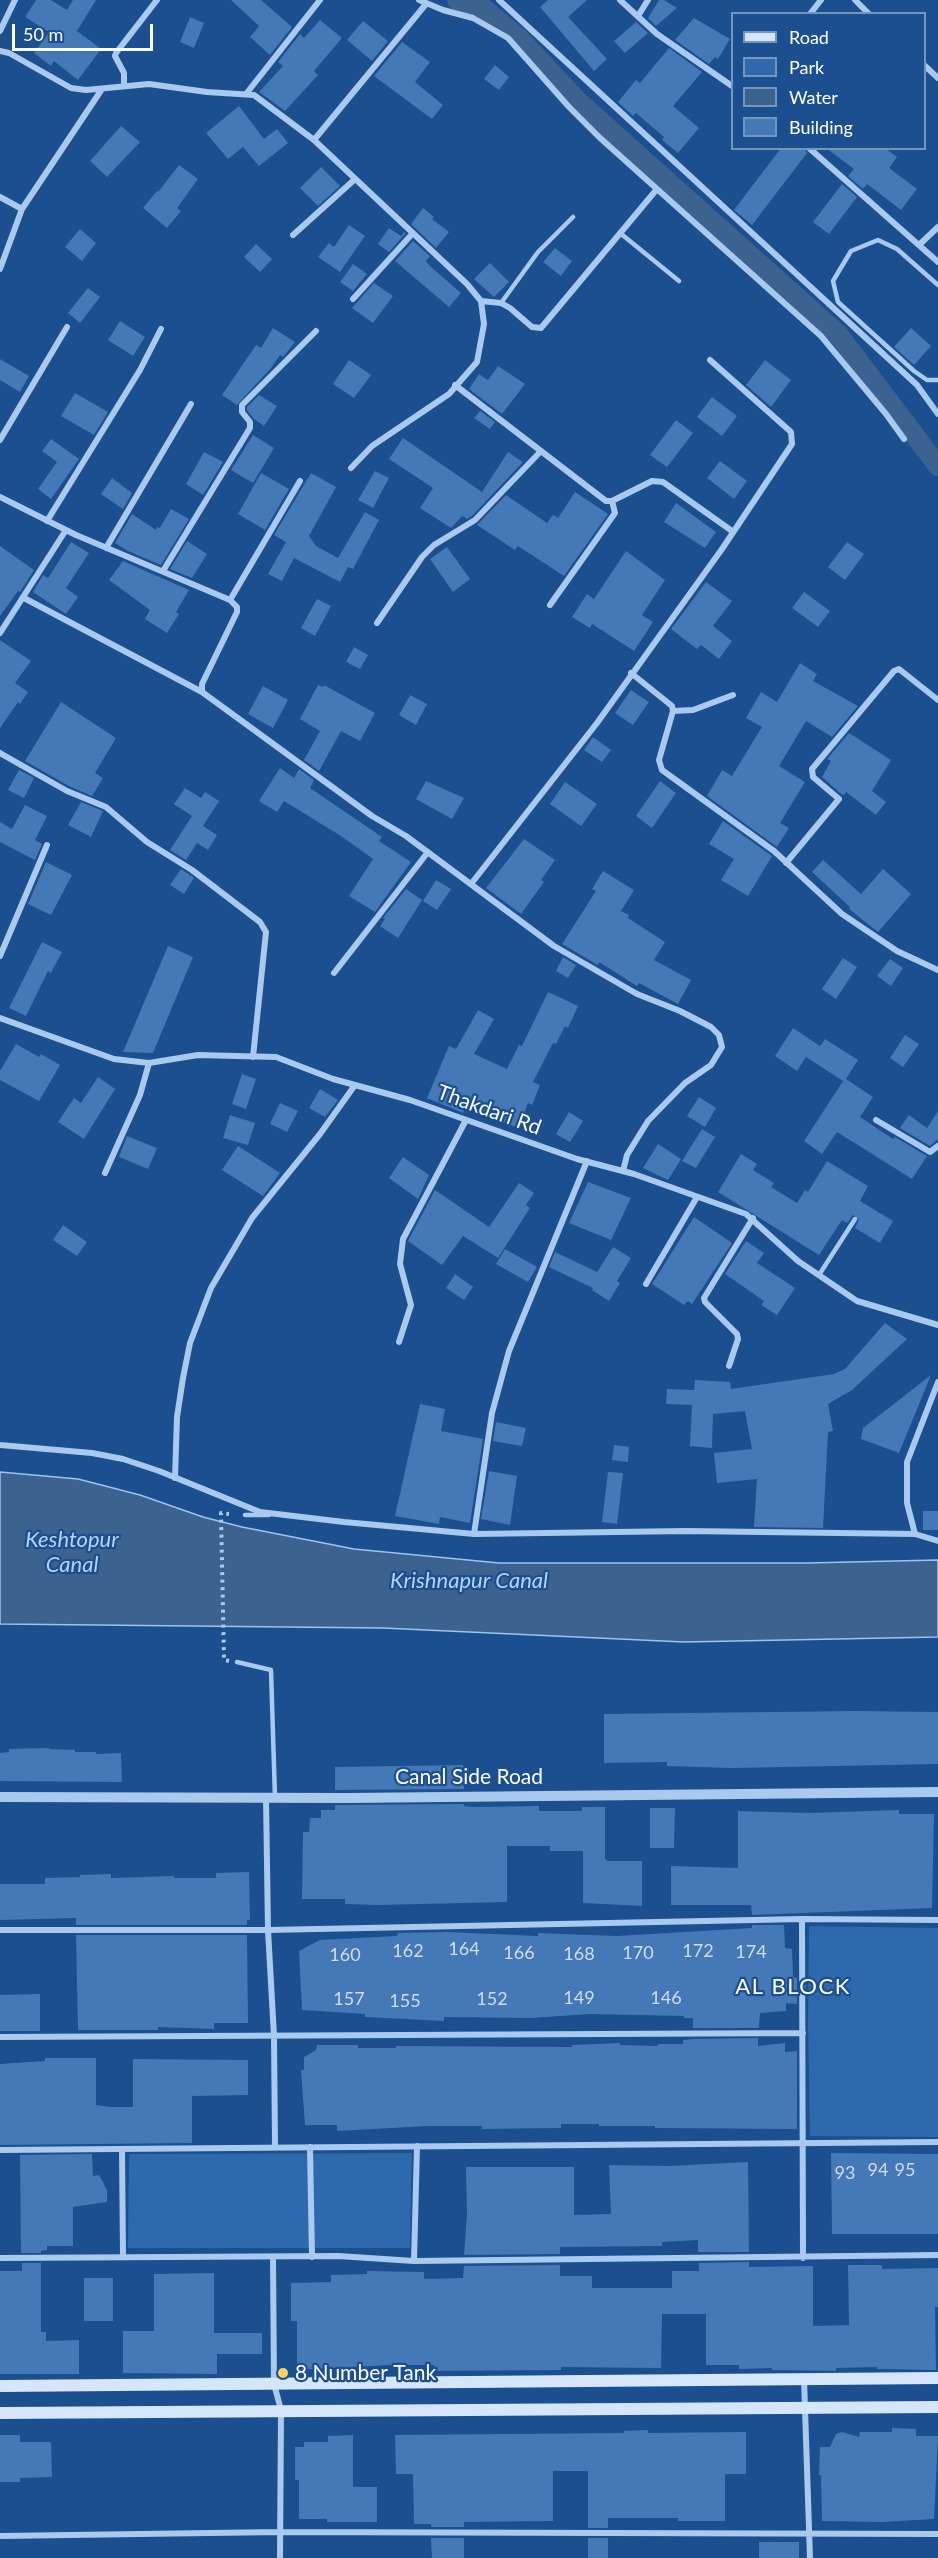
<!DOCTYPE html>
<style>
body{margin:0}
#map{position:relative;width:938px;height:2558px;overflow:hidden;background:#1b4f8f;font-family:Lato,sans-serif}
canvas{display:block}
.legend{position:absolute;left:731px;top:12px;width:195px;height:138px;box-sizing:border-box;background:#1b4f8f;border:2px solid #7695bc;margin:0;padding:8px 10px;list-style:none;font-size:18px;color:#fff}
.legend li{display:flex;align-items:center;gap:12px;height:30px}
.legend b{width:30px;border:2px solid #7695bc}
.scale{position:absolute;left:12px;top:24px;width:141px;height:27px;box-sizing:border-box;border:3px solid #fff;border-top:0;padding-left:8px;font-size:18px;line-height:21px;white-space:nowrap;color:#fff;-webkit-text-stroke:4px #1b4f8f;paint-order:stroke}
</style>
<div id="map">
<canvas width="938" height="2558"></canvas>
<ul class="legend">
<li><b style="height:8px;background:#d6e6fa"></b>Road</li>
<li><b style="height:16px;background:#2e69ad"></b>Park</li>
<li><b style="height:16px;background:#3c6290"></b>Water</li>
<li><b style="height:16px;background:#4478b7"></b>Building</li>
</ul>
<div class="scale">50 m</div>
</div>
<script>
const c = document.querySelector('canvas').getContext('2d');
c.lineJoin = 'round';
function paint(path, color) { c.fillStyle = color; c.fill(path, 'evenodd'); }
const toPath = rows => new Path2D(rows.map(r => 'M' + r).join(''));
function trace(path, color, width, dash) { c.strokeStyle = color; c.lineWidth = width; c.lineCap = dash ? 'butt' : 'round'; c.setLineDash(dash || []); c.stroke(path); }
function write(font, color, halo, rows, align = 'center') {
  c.font = font + ' Lato,sans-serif'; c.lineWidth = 4.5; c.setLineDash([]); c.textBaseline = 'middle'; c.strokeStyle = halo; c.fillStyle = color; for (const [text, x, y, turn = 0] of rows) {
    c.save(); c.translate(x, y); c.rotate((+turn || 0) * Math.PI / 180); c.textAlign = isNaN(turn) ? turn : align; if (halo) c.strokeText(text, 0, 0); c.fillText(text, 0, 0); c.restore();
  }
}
const green = toPath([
 [809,1926,938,1928,938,2137,810,2136,808,2022],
 [412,2153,410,2248,128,2248,129,2154]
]);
const water = toPath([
 [0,1472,78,1479,140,1495,203,1517,242,1527,354,1549,499,1563,807,1563,938,1560,938,1637,684,1642,383,1628,0,1624,0,1472]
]);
const canal = toPath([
 [457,0,483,8,519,38,579,102,838,334,938,466]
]);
const building = toPath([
 [36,0,51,0,67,10,73,0,96,0,77,31,101,49,78,80,54,61,51,66,34,53,49,32,25,17],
 [231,0,261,0,292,27,270,55,250,37,259,26],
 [548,0,587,0,568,17,607,59,594,71,540,7],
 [659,0,664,0,677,8,656,26,648,18],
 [190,17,204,23,194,48,180,42],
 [694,18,730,39,718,59,715,57,709,64,675,40],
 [320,20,342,38,314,71,318,75,285,111,259,92,283,66,278,62,300,34,304,38],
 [363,21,388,41,372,61,347,40],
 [636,22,648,33,625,53,614,41],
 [402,42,430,62,415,82,443,105,432,119,374,76],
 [669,48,702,72,673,106,699,128,678,153,662,140,664,137,636,113,633,116,618,102,636,80,640,83],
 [495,65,509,77,499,90,484,79],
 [239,106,264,139,277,129,288,143,259,166,243,147,228,159,206,133],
 [121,126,140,142,107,177,90,161],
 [781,148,804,148,807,153,752,225,734,210],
 [826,148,885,148,897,157,889,168,917,189,901,210,867,184,863,189,848,176,854,169],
 [179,165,198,179,177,208,181,211,167,228,143,208,157,191,158,192],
 [321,167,340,186,318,206,300,188],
 [842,184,857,197,829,234,813,222],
 [423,208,434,217,432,219,449,232,436,248,411,224],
 [349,225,365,236,340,272,318,257,329,243,334,247],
 [389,228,401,236,404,232,406,233,389,252,378,244],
 [80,229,96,243,82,261,65,247],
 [413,241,430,256,426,261,430,266,461,293,449,307,395,261],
 [256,244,272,259,260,272,244,257],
 [555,248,572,261,561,276,543,262],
 [490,263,509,282,494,297,474,279],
 [353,264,367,274,353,291,340,282],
 [374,283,393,296,373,323,352,308],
 [88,288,100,297,80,323,68,313],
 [120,321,145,337,133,356,108,340],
 [273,328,295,342,283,357,280,355,271,368,237,405,222,395,256,345,261,348],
 [911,328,931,346,914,365,894,347],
 [0,359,29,376,20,392,0,380],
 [349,360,371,375,354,398,333,384],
 [765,360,791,380,771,407,746,385],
 [498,366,525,384,502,414,469,389,479,374,488,380],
 [75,393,108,412,94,435,61,416],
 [259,395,277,406,264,426,254,419,247,410,247,407],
 [712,397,737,416,722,436,697,417],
 [480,411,495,422,490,429,474,418],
 [676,420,693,433,667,467,650,455],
 [253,435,274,448,253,483,231,470],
 [403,438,482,492,508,452,523,462,472,516,467,519,462,516,451,528,420,508,433,488,389,459],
 [51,439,79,459,51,499,38,489,57,462,42,451],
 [204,452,223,462,203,495,186,484],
 [720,461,747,481,734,499,707,478],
 [375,471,389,478,373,508,358,500],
 [261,473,289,489,265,530,238,514],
 [311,473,336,487,309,536,316,546,338,558,365,512,379,520,353,569,348,567,340,582,294,558,282,581,268,574,286,542,274,535],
 [112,478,132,493,123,509,101,494],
 [575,492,608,514,564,576,518,546,515,550,477,525,506,495,547,523,553,515,558,518],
 [676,503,716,532,705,548,664,522],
 [171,509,189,519,161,565,128,551,115,543,132,514,156,530,157,527,160,528],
 [187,541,207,554,192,578,170,569],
 [71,542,89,553,66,588,78,597,66,614,33,592,43,575,48,578],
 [847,542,864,554,845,580,828,567],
 [0,546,34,570,20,592,18,591,0,616],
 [447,547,470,579,453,592,430,559],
 [626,551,665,580,642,615,653,622,634,651,592,624,590,628,572,617,587,594,594,599],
 [123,561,189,590,176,612,179,614,167,633,145,619,150,610,109,580],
 [706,582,732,601,713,626,732,641,719,659,701,645,697,649,671,629],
 [804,592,830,611,818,627,792,608],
 [317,599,331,606,315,636,301,628],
 [0,640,31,661,15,683,28,692,20,704,18,702,0,728],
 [354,647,368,655,360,669,346,662],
 [800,663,817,674,813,681,858,706,832,737,806,721,779,766,805,782,780,823,789,828,777,847,707,796,722,770,732,776,762,727,746,718,761,692,777,702],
 [318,685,323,687,324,685,375,713,360,741,341,731,319,771,304,760,320,731,300,719],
 [263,686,288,700,273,728,248,714],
 [631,690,649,702,633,725,615,713],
 [410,695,427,704,416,725,399,715],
 [61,702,116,738,95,773,103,778,92,796,69,786,25,761],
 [849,733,891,760,872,791,886,802,876,815,846,792,844,795,841,794,822,777,831,761,827,759],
 [593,737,611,750,602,762,584,750],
 [280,768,294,778,299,769,314,780,310,788,382,837,379,841,411,862,375,912,349,896,373,859,341,836,284,801,277,812,259,801],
 [19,770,34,778,24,798,8,790],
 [426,781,464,798,452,819,416,799],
 [660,781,676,793,652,828,636,816],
 [565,782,597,804,581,826,550,804],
 [185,788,201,798,205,792,219,801,203,826,217,835,208,850,197,843,186,860,170,850,192,816,174,804],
 [81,802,103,811,91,837,68,825],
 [25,805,47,816,35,840,42,844,35,860,0,842,0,822,12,829],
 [723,821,772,856,748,896,721,880,734,859,709,844],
 [524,839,555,860,541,880,544,882,521,914,486,888],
 [823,860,861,894,883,869,911,894,878,932,849,909,850,907,812,872],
 [46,862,72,875,51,915,28,904],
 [181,869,194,878,184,894,170,885],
 [603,871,634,890,621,911,629,915,628,918,665,942,654,960,691,980,678,1004,639,983,637,986,599,962,598,965,562,944,596,891,592,889],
 [436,880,451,889,437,910,423,901],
 [406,889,422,900,398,938,380,926,385,919,383,918],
 [42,942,62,952,51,973,48,971,26,1016,9,1008],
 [168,946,193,957,153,1053,123,1052],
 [563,957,576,965,568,978,556,971],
 [843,958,857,967,836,999,822,989],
 [890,959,903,968,891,986,877,976],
 [548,992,578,1006,568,1028,565,1026,556,1044,553,1043,533,1082,540,1085,532,1105,528,1103,518,1128,465,1107,463,1113,427,1098,449,1046,456,1049,478,1010,494,1019,474,1054,507,1069,519,1045,522,1046],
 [793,1028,820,1046,825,1039,858,1060,846,1079,873,1097,860,1117,893,1139,895,1137,927,1156,912,1179,837,1132,822,1154,804,1141,843,1081,806,1057,797,1071,775,1056],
 [905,1035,919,1044,903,1067,890,1058],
 [16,1044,39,1057,41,1054,60,1065,39,1101,0,1080,0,1071],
 [242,1074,256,1079,246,1109,232,1104],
 [98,1077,115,1089,84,1139,58,1122,74,1098,81,1103],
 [320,1089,338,1100,325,1117,309,1108],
 [699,1097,716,1108,705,1127,687,1116],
 [280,1103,298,1111,287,1132,270,1124],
 [938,1111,938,1139,930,1146,900,1128,909,1115,927,1128],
 [569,1112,583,1121,570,1142,556,1134],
 [230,1115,255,1123,248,1145,223,1138],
 [702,1129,715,1137,696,1168,682,1161],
 [127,1136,157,1148,148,1169,119,1157],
 [658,1144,681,1159,668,1180,643,1168],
 [238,1146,280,1173,263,1196,222,1170],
 [741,1154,757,1164,753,1170,774,1183,771,1187,797,1203,805,1190,808,1192,827,1161,868,1186,860,1201,893,1221,880,1243,855,1228,859,1219,853,1215,847,1223,842,1220,819,1255,718,1192],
 [403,1157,429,1175,418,1199,389,1178],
 [588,1182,631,1198,611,1240,569,1223],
 [519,1183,534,1193,526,1205,530,1208,498,1258,463,1236,442,1265,408,1241,435,1190,489,1227],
 [694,1217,732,1243,692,1304,688,1301,684,1305,652,1284],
 [63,1225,87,1242,77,1256,53,1240],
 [746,1241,764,1253,757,1263,795,1288,777,1315,761,1305,764,1301,725,1274],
 [613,1247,631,1258,617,1281,620,1283,609,1301,592,1290,593,1288,549,1267,555,1252,597,1272],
 [505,1249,537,1267,528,1282,496,1264],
 [455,1274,473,1287,464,1300,446,1288],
 [885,1323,907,1339,852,1390,828,1404,833,1431,828,1432,823,1528,754,1527,757,1479,717,1483,714,1453,752,1449,745,1411,713,1414,712,1448,690,1446,692,1405,666,1404,667,1389,694,1390,695,1380,730,1382,731,1389,834,1374,845,1369],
 [931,1375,899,1453,861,1439,863,1428],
 [420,1404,445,1409,441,1431,483,1439,470,1523,440,1517,439,1524,395,1516],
 [496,1422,526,1428,522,1446,493,1441],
 [614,1445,629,1447,628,1462,612,1460],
 [489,1471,517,1476,510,1525,481,1519],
 [608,1472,623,1473,617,1524,602,1522],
 [923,1511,938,1511,938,1530,923,1530],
 [855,1711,938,1712,938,1764,733,1768,667,1766,667,1762,604,1763,604,1714],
 [49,1748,49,1749,75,1750,75,1752,96,1752,96,1754,121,1753,122,1782,0,1781,0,1753,9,1752,9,1749],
 [463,1765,464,1789,335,1790,335,1767],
 [464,1804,464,1806,473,1807,539,1806,539,1811,582,1811,582,1807,605,1807,605,1859,608,1861,642,1861,642,1906,583,1903,583,1851,550,1851,550,1846,507,1846,507,1902,378,1905,345,1904,345,1899,302,1899,303,1832,309,1832,310,1818,321,1818,321,1810,335,1810,335,1805],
 [650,1808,675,1808,674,1848,650,1848],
 [899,1810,899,1814,934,1814,932,1908,752,1915,751,1905,671,1905,671,1866,738,1868,738,1811,809,1813],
 [249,1872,250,1920,247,1920,247,1925,76,1925,76,1918,0,1920,0,1884,45,1884,45,1878,80,1877,80,1875,111,1874,111,1878,174,1876,174,1878,216,1878,216,1873],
 [752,1925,784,1925,785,1948,792,1949,793,1977,797,1978,797,2004,786,2003,786,2011,760,2013,759,2028,693,2028,693,2018,684,2018,684,2016,590,2014,531,2018,444,2017,444,2021,365,2017,365,2014,302,2010,299,1951,320,1940,397,1936,398,1933,448,1932,538,1936,538,1933,617,1936,752,1928],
 [76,1935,247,1935,248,2023,214,2023,214,2029,158,2027,158,2030,78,2030],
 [40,1994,40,2031,0,2031,0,1995],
 [758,2038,758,2046,785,2043,785,2052,797,2051,797,2129,655,2128,655,2126,599,2126,599,2124,561,2124,561,2128,482,2129,482,2126,428,2126,337,2131,337,2125,305,2125,301,2070,304,2070,304,2057,316,2050,317,2045,358,2045,358,2048,396,2048,396,2046,572,2047,572,2045,620,2043,620,2045,658,2046,658,2044,683,2044,683,2040,693,2039],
 [45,2058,96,2058,96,2105,110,2107,133,2107,133,2059,248,2060,248,2095,192,2096,192,2143,0,2145,0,2064,45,2061],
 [831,2153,938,2154,938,2234,832,2234],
 [92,2154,93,2176,99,2175,107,2190,107,2202,73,2207,73,2246,47,2246,47,2250,41,2251,41,2253,21,2253,20,2155],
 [748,2162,749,2252,698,2252,698,2240,662,2242,662,2246,560,2247,560,2254,464,2255,467,2214,466,2167,574,2167,574,2215,611,2214,609,2165,669,2166],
 [749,2262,749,2267,813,2266,813,2326,849,2325,848,2265,882,2265,882,2269,938,2268,938,2307,935,2307,936,2370,877,2369,877,2367,836,2368,836,2371,772,2370,772,2368,739,2369,739,2365,706,2365,706,2314,662,2314,661,2368,561,2367,561,2370,434,2371,434,2365,389,2365,297,2370,297,2321,291,2321,291,2283,331,2282,331,2275,367,2274,367,2271,424,2272,424,2279,463,2278,464,2266,560,2265,560,2276,592,2276,592,2288,672,2288,672,2271,699,2271,699,2263],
 [22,2263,41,2263,41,2332,46,2332,46,2341,79,2340,79,2374,0,2374,0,2271,22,2271],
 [214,2273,214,2333,262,2333,262,2354,217,2354,217,2374,123,2373,123,2331,154,2331,154,2274],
 [84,2278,113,2278,113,2321,84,2321],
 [892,2428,916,2429,916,2436,938,2436,934,2519,882,2522,822,2521,821,2475,819,2475,820,2447,830,2447,836,2434,842,2432,859,2437,860,2432,892,2432],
 [648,2430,648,2433,746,2432,746,2474,725,2474,725,2521,678,2521,678,2518,608,2518,608,2528,588,2528,588,2471,553,2471,553,2521,464,2522,464,2527,431,2527,431,2524,414,2524,413,2474,396,2474,395,2435,624,2433,624,2431],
 [0,2435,20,2435,20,2442,51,2442,52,2477,20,2478,20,2482,0,2482],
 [353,2435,353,2487,377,2487,377,2522,327,2522,327,2519,299,2519,299,2480,295,2480,295,2447,304,2447,304,2442,328,2442,328,2436],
 [431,2538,464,2538,464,2558,432,2558],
 [588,2538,608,2538,608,2558,588,2558],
 [759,2542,799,2542,799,2558,759,2558]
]);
const path = toPath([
 [229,1661,224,1660,221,1513,229,1514]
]);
const service = toPath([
 [620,233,679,281],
 [938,285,897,249,878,240,851,251,833,281,838,302,914,371,927,380,938,380],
 [501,303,538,252,573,217],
 [819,1275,855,1219],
 [245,1515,269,1515],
 [237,1662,271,1670,275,1798]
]);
const minor = toPath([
 [419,0,443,10,473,18,508,38,569,107,599,137,821,336,886,414,904,439],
 [499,0,917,385,938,414],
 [620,0,657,34,732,86],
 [855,0,869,14],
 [810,14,821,0],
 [638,16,648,0],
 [0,31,15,0],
 [0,51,9,53,71,88,86,90,149,84,207,92,254,95,314,140,467,284,481,301,484,324,477,362,449,394,372,446,351,468],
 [924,65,938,78],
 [124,86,124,73,115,56,116,53,157,0],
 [246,94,320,0],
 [314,140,426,4],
 [809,148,938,262],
 [0,197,22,209],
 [293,235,354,180],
 [919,245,938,227],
 [0,269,22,209,102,89],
 [353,299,413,233],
 [481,301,501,303,510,308,532,327,541,328,657,189],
 [455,385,606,501,612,501,652,481,663,482,732,531],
 [0,440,67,327],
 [0,497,76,535,230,600,237,607,237,612,202,684,202,692,372,816,406,836,554,946,637,994,680,1011,711,1027,719,1035,722,1047,711,1065,685,1083,648,1121,627,1155,623,1171],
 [47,521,140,370,161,329],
 [106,548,191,404],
 [163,571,250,428,250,422,242,412,242,405,316,331],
 [24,598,202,692],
 [230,600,300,481],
 [550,605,615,513,612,501],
 [377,623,422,557,434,545,475,520,541,451],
 [0,633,66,530],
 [631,673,672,706,673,711,659,760,662,770,774,851,842,914,897,951,938,970],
 [673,711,693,710,733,695],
 [0,753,67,791,106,807,147,842,192,870,260,922,266,932,253,1057],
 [786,863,839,799,813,777,812,769,894,671,899,669,938,700],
 [471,884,597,723,722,549,792,444,791,432,710,360],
 [0,956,47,845],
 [334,973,428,852],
 [0,1018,114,1059,149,1063,198,1055,276,1057,333,1079,410,1100,577,1159,634,1174,746,1214,798,1261,857,1301,938,1325],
 [876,1120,930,1152,938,1146],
 [105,1173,140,1095,149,1063],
 [646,1284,697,1197],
 [399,1342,411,1305,400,1264,403,1239,466,1120],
 [729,1366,738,1339,737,1334,705,1302,704,1298,753,1218],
 [0,1445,92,1453,123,1459,159,1471,260,1512,344,1522,474,1534,686,1531,915,1534,907,1503,907,1462,938,1382],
 [175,1478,177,1417,183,1378,190,1343,211,1288,252,1218,320,1134,355,1085],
 [474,1534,492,1413,509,1351,587,1161],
 [915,1534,938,1541],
 [266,1797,268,1930,274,2036,275,2147],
 [802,1919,803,2258],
 [0,1930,268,1930,802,1919,938,1920],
 [0,2037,803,2033],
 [310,2147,312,2257],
 [122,2149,123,2257],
 [0,2150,938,2142],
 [273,2257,274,2384,281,2410,280,2558],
 [0,2258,338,2256,414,2261,938,2255],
 [414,2261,417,2146],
 [804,2379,810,2558],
 [0,2536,280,2532,938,2534]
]);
const tertiary = toPath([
 [0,1797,348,1798,938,1792]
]);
const secondary = toPath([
 [0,2386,938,2378],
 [0,2413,938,2407]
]);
const markers = [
 [283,2373,6,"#ffd166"]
];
const numberNames = [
 ["164",464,1949],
 ["162",408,1951],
 ["172",698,1951],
 ["174",751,1952],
 ["166",519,1953],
 ["170",638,1953],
 ["168",579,1954],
 ["160",345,1955],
 ["149",579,1998],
 ["146",666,1998],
 ["157",349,1999],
 ["152",492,1999],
 ["155",405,2001],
 ["94",878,2170],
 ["95",905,2170],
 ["93",845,2173]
];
const streetNames = [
 ["Thakdari Rd",489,1110,20],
 ["Canal Side Road",469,1777]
];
const poiNames = [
 ["8 Number Tank",295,2373]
];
const waterNames = [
 ["Keshtopur",72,1540],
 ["Canal",72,1565],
 ["Krishnapur Canal",469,1581]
];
const neighbourhoodNames = [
 ["AL BLOCK",793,1987]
];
paint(green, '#2e69ad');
paint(water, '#3c6290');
trace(water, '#9cc4f0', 1.5);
trace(canal, '#3c6290', 20);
paint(building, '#4478b7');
trace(path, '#a9c9ee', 4, [3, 4.5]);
trace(service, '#a9c9ee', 4.5);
trace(minor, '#a9c9ee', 6);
trace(tertiary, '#a9c9ee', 10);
trace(secondary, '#d6e6fa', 12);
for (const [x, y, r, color] of markers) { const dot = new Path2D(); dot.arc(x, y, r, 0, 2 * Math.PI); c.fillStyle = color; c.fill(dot); trace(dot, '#1b4f8f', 2); }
write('18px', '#d0dded', null, numberNames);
write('21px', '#fff', '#1b4f8f', streetNames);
write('21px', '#fff', '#1b4f8f', poiNames, 'left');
write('italic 22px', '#b5d3f5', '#1b4f8f', waterNames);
c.letterSpacing = '1.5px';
write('22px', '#fff', '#1b4f8f', neighbourhoodNames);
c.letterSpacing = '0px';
</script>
